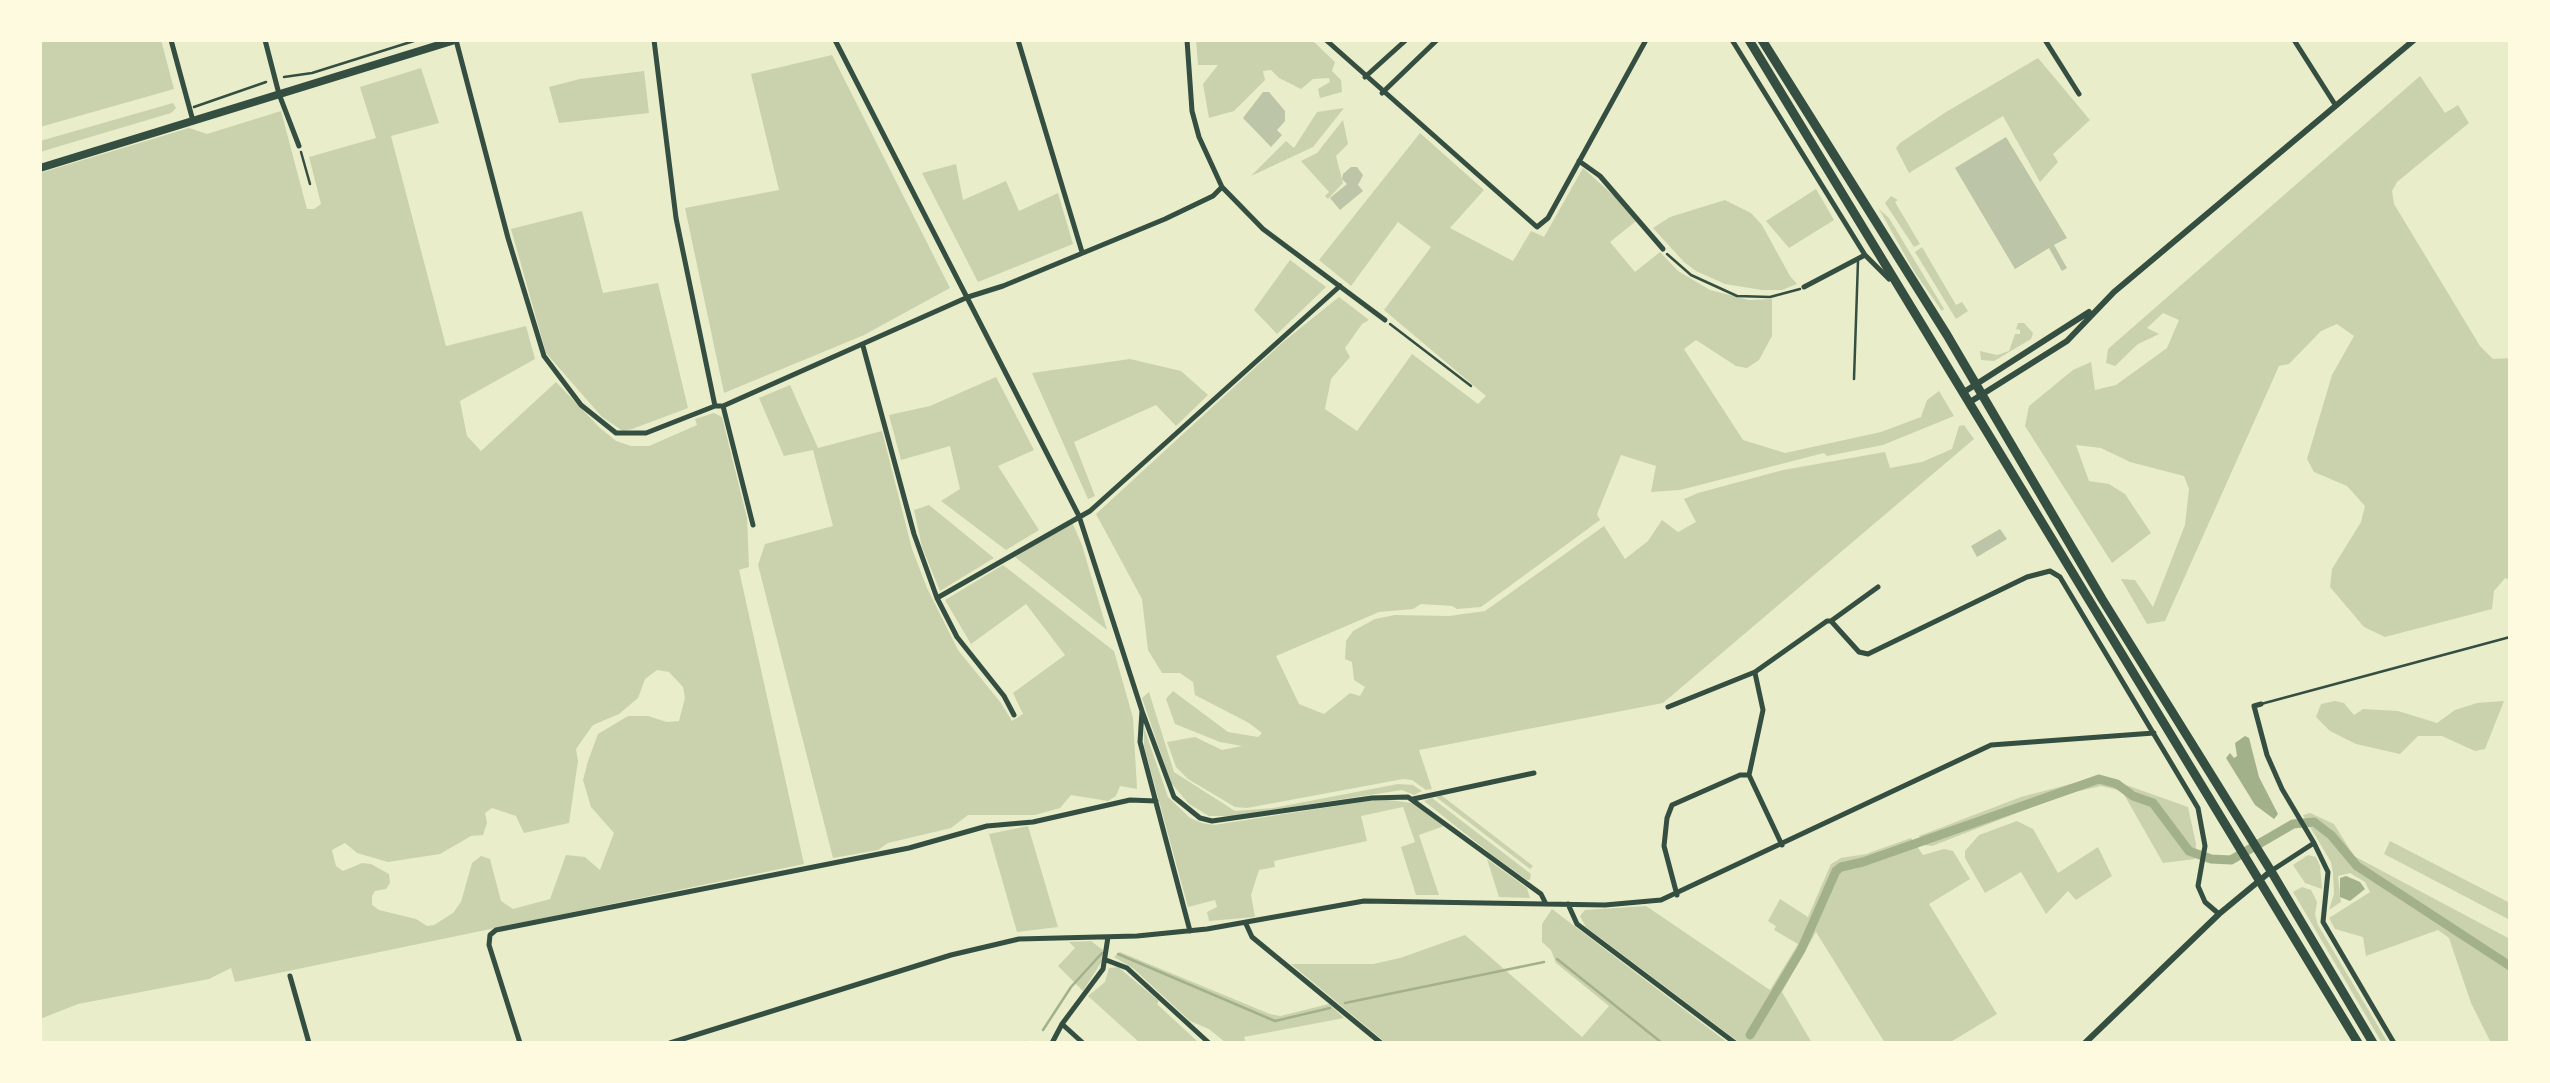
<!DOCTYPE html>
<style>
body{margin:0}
#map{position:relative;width:2550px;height:1083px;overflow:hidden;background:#e9edc9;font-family:Rubik,sans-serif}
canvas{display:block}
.frame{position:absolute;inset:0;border:42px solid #fefae0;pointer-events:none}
</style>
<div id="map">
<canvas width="2550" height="1083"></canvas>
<div class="frame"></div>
</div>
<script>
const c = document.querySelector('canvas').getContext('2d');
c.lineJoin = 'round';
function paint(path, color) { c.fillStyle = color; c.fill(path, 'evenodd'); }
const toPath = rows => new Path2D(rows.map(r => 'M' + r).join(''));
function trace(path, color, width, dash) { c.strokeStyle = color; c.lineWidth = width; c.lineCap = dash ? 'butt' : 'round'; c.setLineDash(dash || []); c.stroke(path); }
const green = toPath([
 [40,40,161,40,174,89,40,127],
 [1196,40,1312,40,1335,62,1332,71,1341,80,1342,92,1320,98,1318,89,1330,82,1329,78,1313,79,1301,89,1279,78,1271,70,1263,71,1265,80,1234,111,1209,118,1203,84,1218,65,1198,65],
 [832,55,950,288,864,335,724,393,685,208,779,190,751,74],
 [2038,58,2090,120,2053,154,2058,162,2040,182,2003,116,1909,173,1896,148,1900,143,1946,112],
 [421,68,439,123,391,136,446,346,526,326,535,359,460,401,467,436,481,451,556,382,600,428,616,441,631,446,649,446,697,425,695,419,714,413,722,417,747,518,749,567,739,570,804,864,235,982,231,968,209,979,78,1004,40,1019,40,173,189,128,207,134,281,111,307,209,314,209,321,204,309,157,376,138,360,87],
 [657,670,669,672,683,687,685,698,679,721,667,722,648,716,628,716,598,734,588,761,583,780,591,807,614,833,600,870,585,857,566,855,550,899,513,909,501,901,490,859,481,856,472,863,461,902,453,913,434,925,427,926,416,919,379,910,372,905,372,896,375,891,386,889,390,883,389,874,371,864,362,863,343,871,336,866,332,850,345,843,357,853,388,862,440,854,471,836,483,835,487,823,485,813,492,808,516,816,524,833,569,823,578,761,576,749,593,725,619,714,638,698,645,679],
 [644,71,649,113,559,123,549,87,580,79],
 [2420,76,2445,113,2458,105,2469,123,2397,182,2392,191,2394,204,2480,346,2493,359,2510,358,2510,580,2505,578,2494,591,2492,609,2385,637,2364,627,2330,587,2332,569,2361,522,2365,506,2347,486,2314,472,2307,459,2332,375,2354,336,2337,324,2321,331,2289,364,2279,366,2165,621,2147,624,2121,579,2135,580,2153,607,2185,525,2189,489,2184,476,2130,462,2101,448,2076,445,2089,481,2109,484,2125,494,2151,533,2112,563,2025,426,2029,406,2073,370,2091,362,2095,390,2116,385,2167,348,2179,320,2163,313,2147,328,2159,334,2138,344,2115,366,2106,363,2108,349],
 [173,103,176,108,171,113,40,152,40,141],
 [1344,108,1313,147,1251,176,1286,141,1294,148,1317,112],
 [1343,120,1348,144,1336,156,1343,183,1328,199,1325,196,1329,192,1301,161,1317,153],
 [1420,133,1484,190,1450,228,1513,261,1531,231,1544,237,1583,168,1614,196,1636,221,1610,242,1635,272,1660,252,1678,271,1710,290,1749,300,1772,299,1772,336,1759,360,1747,368,1736,366,1696,340,1684,349,1743,440,1785,453,1881,432,1921,417,1927,400,1939,391,1954,416,1883,445,1827,456,1824,453,1680,490,1651,492,1656,466,1621,455,1597,514,1600,520,1481,607,1457,609,1452,606,1421,604,1413,609,1379,612,1276,656,1299,704,1324,714,1350,693,1360,696,1365,687,1354,680,1352,662,1345,659,1346,641,1353,631,1375,619,1395,615,1449,616,1485,611,1604,526,1625,559,1648,541,1662,520,1678,532,1696,522,1684,499,1698,493,1783,470,1885,452,1890,468,1922,462,1952,449,1959,426,1964,425,1974,439,1663,703,1419,750,1432,789,1426,790,1412,780,1403,779,1247,808,1235,807,1188,779,1176,767,1167,742,1195,737,1222,750,1242,746,1220,742,1175,724,1166,699,1173,691,1228,732,1258,737,1262,733,1249,723,1195,695,1193,682,1180,673,1162,673,1148,650,1142,599,1096,514,1283,342,1339,297,1369,320,1362,324,1345,348,1350,357,1331,379,1325,409,1357,431,1412,354,1478,404,1486,396,1384,310,1431,247,1398,222,1351,286,1319,260],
 [956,164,963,200,1006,181,1019,211,1058,193,1073,244,978,282,922,173],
 [1816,189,1834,220,1789,248,1766,221],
 [1891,196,1898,200,1895,202,1920,244,1914,247,1885,203],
 [1725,200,1751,213,1762,225,1790,276,1797,284,1782,290,1762,290,1725,284,1696,271,1684,262,1653,228,1670,217],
 [1879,209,1889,218,1944,309,1942,311,1915,273],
 [582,211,603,293,658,283,688,408,632,429,623,431,602,417,546,353,511,229],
 [1922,247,1956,305,1962,302,1968,311,1956,319,1915,252],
 [1290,260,1326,287,1277,334,1254,310],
 [2018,323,2024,323,2033,333,2031,339,1994,361,1981,360,1980,351,1997,355,2009,351,2015,334,2020,334,2020,330,2016,329],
 [1130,359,1181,371,1208,395,1176,426,1156,405,1074,442,1095,496,1088,499,1032,373],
 [996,377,1034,450,998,466,1039,530,1006,550,941,501,960,489,950,446,901,460,889,415,930,406],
 [790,385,818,448,882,431,912,549,927,588,958,650,1001,703,1012,721,1023,714,1013,693,1065,655,1026,604,971,644,945,600,1003,565,1114,651,1133,718,1137,789,1120,786,1116,796,1108,801,1071,795,1060,808,1035,815,968,815,951,828,888,843,878,850,833,858,758,565,765,544,833,526,813,450,784,456,759,398],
 [929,505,994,558,940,591,922,547,914,510],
 [1072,522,1082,545,1107,630,1015,557],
 [1149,692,1174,772,1235,811,1273,808,1398,784,1413,785,1422,791,1414,795,1402,790,1233,816,1209,816,1189,804,1171,783,1142,698],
 [2335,701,2344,703,2354,715,2363,709,2398,711,2437,723,2455,710,2477,703,2504,701,2485,749,2475,751,2442,736,2418,736,2400,754,2356,744,2330,731,2316,717,2321,704],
 [1144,728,1168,797,1190,818,1202,823,1214,825,1381,799,1412,803,1444,826,1419,835,1439,895,1416,895,1401,847,1415,842,1403,807,1361,816,1367,841,1274,861,1275,867,1259,870,1251,895,1255,917,1209,921,1207,912,1217,907,1215,900,1188,907,1144,746],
 [2101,776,2188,807,2196,844,2195,859,2163,863,2122,791,2101,786,2066,794,1932,846,1924,845,1919,836,2021,797],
 [1441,795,1533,866,1530,869,1436,797],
 [1432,798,1531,874,1530,880,1527,880,1491,854,1424,801],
 [2310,813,2334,824,2354,856,2510,939,2510,1043,2491,1043,2471,1003,2449,938,2438,930,2366,956,2363,937,2335,929,2329,918,2370,892,2365,882,2350,873,2338,876,2341,902,2329,910,2334,894,2333,873,2331,862,2303,815],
 [2017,821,2033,829,2058,873,2098,847,2112,876,2076,900,2068,891,2046,914,2021,872,1985,893,1965,858,1965,851,1979,835],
 [1028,826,1058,927,1017,932,989,834],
 [1911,838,1923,855,1944,849,1953,851,1970,879,1929,904,1997,1014,1949,1043,1885,1043,1816,932,1782,992,1812,1043,1740,1043,1586,927,1580,916,1585,910,1646,906,1770,990,1798,944,1774,930,1776,926,1768,921,1780,899,1808,917,1831,864,1841,858,1866,854],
 [2390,841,2510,903,2510,920,2384,854],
 [2308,855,2316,857,2320,866,2322,889,2305,883,2293,865],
 [1487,859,1527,888,1530,898,1499,897],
 [2302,887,2311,890,2317,902,2315,915,2318,925,2388,1043,2382,1043,2293,892],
 [1552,909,1728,1043,1386,1043,1291,964,1373,964,1400,958,1465,935,1582,1037,1609,1006,1556,963,1551,950,1542,942,1542,924],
 [1091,941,1103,950,1104,958,1083,991,1058,966,1075,948,1069,942],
 [1120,952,1270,1014,1280,1016,1329,1004,1344,1018,1244,1037,1246,1043,1226,1043,1209,1029,1190,1021,1134,969,1114,957],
 [1118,967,1159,1001,1157,1004,1197,1041,1195,1043,1140,1043,1088,996,1105,982,1109,968]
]);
const water = toPath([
 [2245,736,2249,738,2259,777,2278,814,2274,819,2255,805,2226,758,2230,753,2234,758,2237,756,2235,743],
 [2346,876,2360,882,2365,889,2350,901,2340,897,2340,878]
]);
const stream = toPath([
 [1118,954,1275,1021,1330,1008],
 [1557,959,1662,1043],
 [1345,1003,1544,962],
 [1043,1030,1071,987,1102,953],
 [1024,1043,1025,1042]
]);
const canal = toPath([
 [1750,1035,1801,950,1836,871,1841,867,1863,862,2099,779,2117,784,2133,796,2153,803,2189,851,2211,859,2231,860,2293,824,2314,822,2331,835,2357,866,2510,966]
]);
const building = toPath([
 [1263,92,1269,92,1285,111,1285,121,1277,130,1282,135,1271,147,1243,118],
 [2006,137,2067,238,2054,245,2067,268,2062,271,2049,248,2015,269,1955,168],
 [1351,167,1357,167,1363,175,1358,185,1363,191,1340,210,1330,198,1347,184,1342,179,1343,174],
 [2000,529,2007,539,1977,557,1971,546]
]);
const path = toPath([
 [284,77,312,73,417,40],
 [194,107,266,82],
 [301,152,310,184],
 [1667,254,1691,275,1737,296,1770,297,1800,289],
 [1390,324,1471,386]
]);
const service = toPath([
 [1854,379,1858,261],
 [2261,704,2510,637]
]);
const minor = toPath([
 [171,40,193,121],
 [265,40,279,94,299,146],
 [456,40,508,238,544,356,581,405,616,433,646,433,715,406,723,406,968,297,1003,286,1165,219,1213,196,1222,187],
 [654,40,676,218,715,406],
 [835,40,1079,516,1142,711,1174,797,1200,818,1212,821,1372,798,1408,797,1541,894,1546,904],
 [1018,40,1082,252],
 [1187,40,1192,111,1199,137,1222,187,1263,229,1385,320],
 [1326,40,1537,227,1548,218,1646,40],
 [1732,40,1865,255,1889,279],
 [2045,40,2079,94],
 [2294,40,2336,106],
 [1365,77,1406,40],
 [1382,93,1437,40],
 [1579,161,1600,176,1663,249],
 [1804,287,1865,255],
 [863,346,914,534,937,598,957,637,1004,696,1014,715],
 [723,406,753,525],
 [937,598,1090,511,1340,286],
 [1831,621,1878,587],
 [1755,673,1763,710,1749,775,1782,845],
 [2261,704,2254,706,2267,755,2282,789,2314,843,2271,871],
 [1668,707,1755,672,1827,621,1831,621,1859,652,1868,654,2027,577,2050,571,2060,577,2198,808,2205,846,2198,886,2205,902,2219,914],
 [1142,711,1140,742,1190,931],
 [1413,799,1534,773],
 [2314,843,2328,872,2323,922,2394,1043],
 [1677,895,1664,846,1667,818,1672,805,1740,775,1749,775],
 [1568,904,1577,924,1735,1043],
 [1246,924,1252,937,1381,1043],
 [1106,960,1127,968,1209,1043],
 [290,976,309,1043],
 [1062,1024,1083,1043],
 [520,1043,489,945,490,935,496,930,909,848,987,826,1033,822,1130,800,1156,801],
 [670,1043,951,955,1019,939,1137,936,1207,929,1364,901,1605,905,1661,900,1991,745,2154,733],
 [1052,1043,1062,1024,1103,969,1108,937]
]);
const tertiary = toPath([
 [1964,392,2089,312],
 [1970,402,2067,341,2114,292,2414,40],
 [2085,1043,2219,914,2271,871]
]);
const secondary = toPath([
 [40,168,455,40]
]);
const primary = toPath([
 [1749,40,2358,1043],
 [1762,40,1947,335,2102,599,2271,871,2373,1043]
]);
paint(green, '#cad2ad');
paint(water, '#a3b18a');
trace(stream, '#a3b18a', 2.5);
trace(canal, '#a3b18a', 9);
paint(building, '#bcc5a7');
trace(path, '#344e41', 2.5);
trace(service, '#344e41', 2.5);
trace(minor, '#344e41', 5);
trace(tertiary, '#344e41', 6);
trace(secondary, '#344e41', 8);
trace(primary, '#344e41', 9);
</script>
